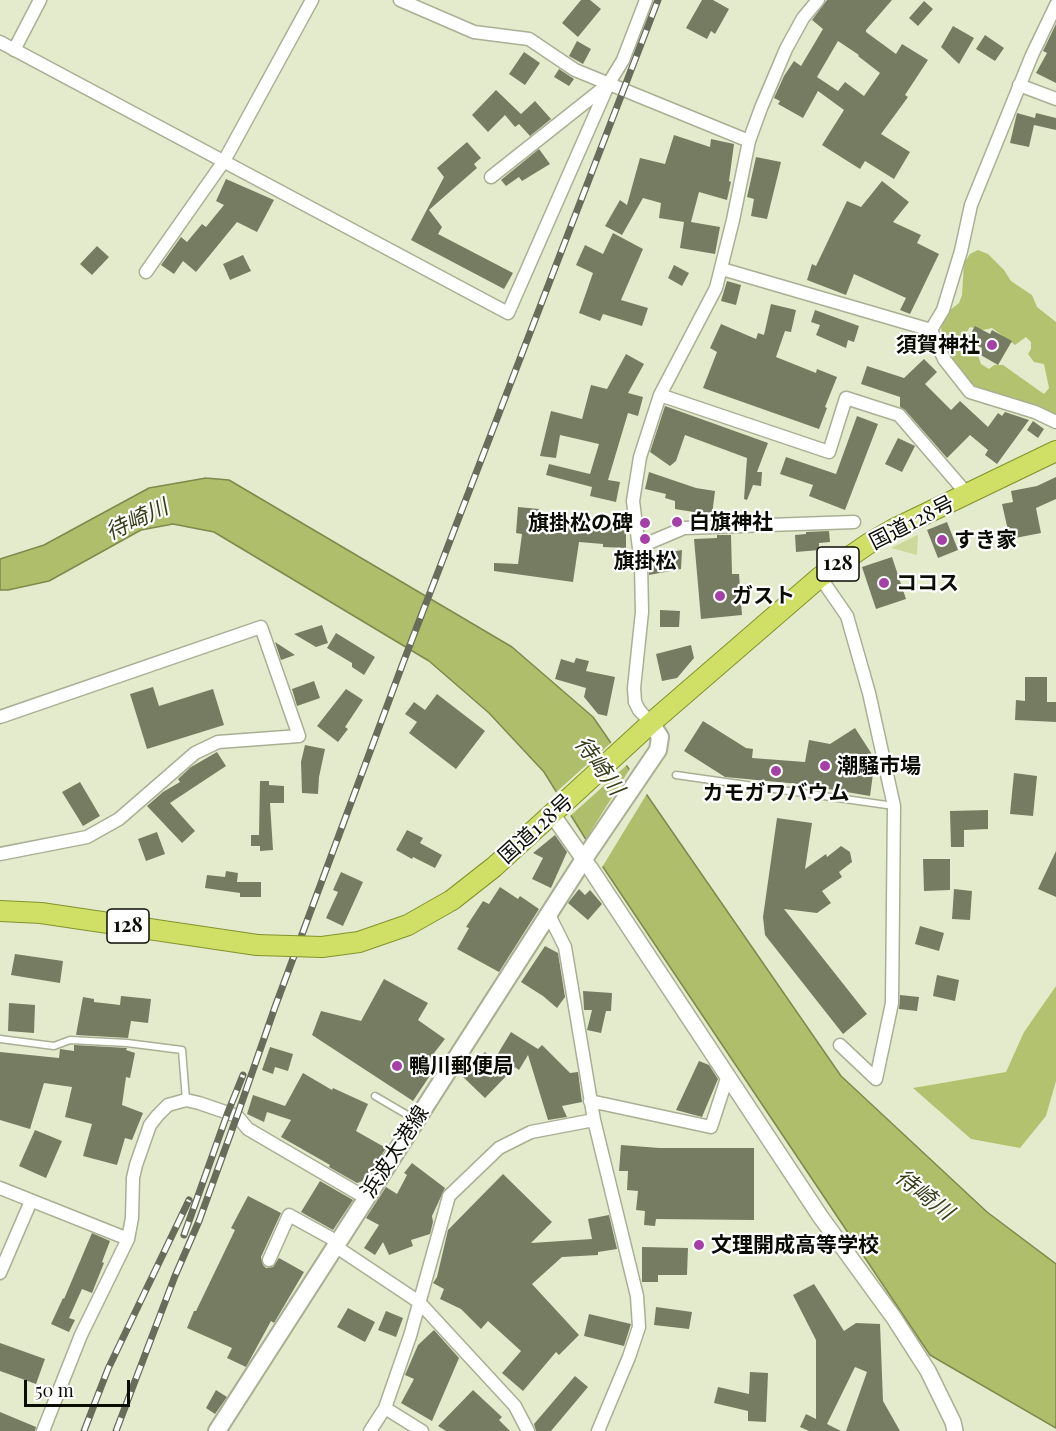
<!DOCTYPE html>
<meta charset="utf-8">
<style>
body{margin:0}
#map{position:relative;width:1056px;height:1431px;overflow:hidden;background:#e4ebcd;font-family:"Playfair Display",serif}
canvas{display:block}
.scale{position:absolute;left:24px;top:1380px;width:106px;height:27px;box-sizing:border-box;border:3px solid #0b0d05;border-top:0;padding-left:8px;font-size:18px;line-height:21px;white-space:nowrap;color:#0b0d05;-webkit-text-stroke:4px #fff;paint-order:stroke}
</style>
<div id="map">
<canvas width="1056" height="1431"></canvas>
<div class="scale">50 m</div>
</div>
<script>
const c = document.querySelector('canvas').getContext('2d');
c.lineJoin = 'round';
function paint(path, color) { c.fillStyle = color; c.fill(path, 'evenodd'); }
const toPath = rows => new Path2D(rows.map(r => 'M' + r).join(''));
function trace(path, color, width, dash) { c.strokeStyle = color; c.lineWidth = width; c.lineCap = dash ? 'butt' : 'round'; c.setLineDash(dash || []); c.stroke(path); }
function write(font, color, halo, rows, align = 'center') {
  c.font = font + ' "Playfair Display","Noto Sans JP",serif'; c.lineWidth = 4.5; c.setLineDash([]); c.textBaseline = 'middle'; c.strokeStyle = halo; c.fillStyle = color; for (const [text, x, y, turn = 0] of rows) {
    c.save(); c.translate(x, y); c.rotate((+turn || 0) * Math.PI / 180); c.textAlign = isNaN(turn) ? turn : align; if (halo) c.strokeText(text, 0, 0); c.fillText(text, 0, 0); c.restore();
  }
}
const green = toPath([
 [918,535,917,555,891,548,915,536]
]);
const forest = toPath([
 [978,250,988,254,1004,270,1011,281,1032,295,1037,307,1056,322,1056,416,981,390,967,382,949,360,942,339,941,326,945,314,959,303,962,295,964,263,970,254],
 [970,327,983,330,992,328,1015,345,1026,337,1031,342,1031,349,1028,354,1034,362,1044,364,1049,388,1044,394,1003,365,994,365,989,369,981,364,978,355,966,341,966,333],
 [1056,986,1056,1081,1046,1116,1020,1148,971,1139,913,1088,1006,1072,1024,1032]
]);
const water = toPath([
 [206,478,229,480,512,647,593,717,841,1076,987,1212,1056,1264,1056,1428,930,1355,603,867,544,772,489,713,429,661,214,532,173,524,141,530,49,581,8,590,0,590,0,559,44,545,149,488,206,478]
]);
const pier = toPath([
 [613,741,628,764,569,817,554,794],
 [631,767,648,792,601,869,584,842]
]);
const building = toPath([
 [581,0,590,0,601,9,578,37,562,23],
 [702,0,713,0,729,9,715,34,711,31,707,39,686,28],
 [827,0,892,0,866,30,866,32,896,54,902,44,928,60,905,95,908,97,881,134,910,152,894,179,865,161,860,169,822,145,844,110,818,91,803,118,778,104,780,101,774,98,784,76,794,61,801,66,823,29,812,20],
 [838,41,859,55,858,56,880,73,864,96,845,82,838,91,817,77],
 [924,1,933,9,918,26,909,18],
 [1056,24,1056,83,1036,73,1047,53,1043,51],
 [953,26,974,38,959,64,941,47],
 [985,35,1004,48,995,61,976,49],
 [577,41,591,49,583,64,569,56],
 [524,52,540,63,525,85,509,74],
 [559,69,574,79,569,86,554,77],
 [496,90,521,114,535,101,551,119,530,136,519,124,515,127,505,115,488,132,472,115],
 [1017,113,1035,118,1036,113,1056,118,1056,130,1034,125,1029,147,1010,143],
 [674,135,710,147,711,139,734,144,729,181,731,182,727,200,699,192,691,222,720,227,715,254,680,248,684,222,659,218,661,203,643,198,622,235,605,226,620,200,627,205,640,158,665,164],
 [467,142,481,158,474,164,477,168,429,210,442,227,438,234,513,273,504,289,411,240,444,177,437,168],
 [539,149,550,164,522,181,519,177,506,186,501,180],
 [756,157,781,162,767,219,751,216,754,199,747,197],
 [226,179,274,200,257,232,237,222,196,272,183,261,174,274,161,265,181,237,187,242,202,224,206,227,224,205,216,201],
 [882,181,909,202,893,222,921,235,917,243,939,254,910,314,900,310,906,298,854,274,846,295,807,280,812,264,816,266,847,201,861,207],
 [613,233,643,249,621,300,648,308,642,326,603,314,600,321,579,313,593,273,576,265,585,245,603,254],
 [97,246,109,257,92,275,80,264],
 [243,255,251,271,230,280,223,264],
 [674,265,689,273,682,286,668,278],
 [727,281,741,285,736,305,721,301],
 [771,304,796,310,791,332,785,331,776,357,816,373,817,369,837,377,825,407,827,408,819,429,703,388,717,352,710,348,721,324,756,339,758,333,764,335],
 [815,310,859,326,854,342,848,340,846,348,816,335,820,325,811,322],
 [975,326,990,334,992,330,1012,341,998,365,979,354,982,348,967,340],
 [626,354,644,364,628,393,643,397,638,416,628,413,608,480,620,482,616,502,590,496,592,487,546,475,549,464,590,474,599,444,560,435,556,458,540,456,551,411,582,419,591,385,607,389],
 [924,359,937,372,925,384,951,410,960,401,988,427,998,413,1002,416,1005,412,1029,420,997,464,985,455,988,450,970,435,947,458,905,410,900,407,900,397,861,384,867,366,904,378],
 [665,406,768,443,757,472,762,472,761,486,753,485,747,500,744,499,747,458,685,435,676,461,670,466,650,452],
 [857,416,878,424,845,510,809,496,813,485,780,474,786,457,836,474],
 [1033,421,1044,429,1038,438,1027,430],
 [898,438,915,446,902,472,885,464],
 [649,472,696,488,715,491,712,515,675,509,675,501,665,498,666,494,645,489],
 [1056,477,1056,499,1036,508,1041,533,1010,539,1002,504,1013,502,1011,491,1037,486],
 [518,507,539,509,538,516,570,518,570,527,603,529,603,526,626,526,626,548,603,547,603,544,579,542,573,582,494,571,494,563,518,564,522,534,516,533],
 [947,522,958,550,938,558,927,530],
 [829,531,830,542,819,543,819,550,796,552,795,535,806,534,806,532],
 [717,535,731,535,732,574,739,574,742,615,701,619,694,539,717,538],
 [682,550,681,569,649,575,648,556],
 [892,557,906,599,876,609,862,567],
 [660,610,680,611,679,627,660,627],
 [322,625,328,643,316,647,294,634],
 [336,633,375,657,364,675,352,667,352,663,327,648],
 [275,642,295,655,281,660],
 [691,645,694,658,677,678,662,681,656,654],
 [576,658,589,661,586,671,615,677,607,716,598,714,584,697,586,688,555,679,561,659,574,663],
 [1025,677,1047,677,1047,702,1056,702,1056,722,1015,720,1016,700,1025,701],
 [314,681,320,698,297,706,292,689],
 [153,687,159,706,213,689,224,725,147,749,130,694],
 [346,689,363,700,345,727,348,729,338,742,317,726],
 [437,694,485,731,456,769,409,733,417,722,405,714,414,702,425,710],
 [703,721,746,748,753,749,752,758,805,762,809,740,830,744,855,728,875,759,870,796,799,784,725,777,684,751],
 [305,745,325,749,319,777,318,794,302,793,301,762],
 [217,752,226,766,170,803,195,831,182,843,147,806,163,792,180,782,178,779,191,767],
 [1014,773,1037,776,1033,816,1010,814],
 [260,781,269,781,269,785,284,786,284,803,270,803,273,850,260,851,260,846,251,846,251,835,259,835],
 [80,782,100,816,83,826,62,792],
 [988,810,988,829,964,830,964,847,951,847,950,811],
 [777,818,812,823,805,869,826,854,827,857,841,846,850,852,852,862,839,872,842,877,822,891,831,903,817,913,784,909,867,1014,843,1034,765,935,763,917],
 [407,830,423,838,420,843,442,855,435,868,413,857,412,859,396,850],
 [157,832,165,854,146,861,138,839],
 [555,835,567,852,551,888,532,879,543,858,533,853],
 [1056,851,1056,897,1038,889],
 [923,859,950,859,950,890,924,891],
 [226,871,238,873,237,882,261,882,261,897,240,897,240,893,205,888,207,875,225,877],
 [341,872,363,882,343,926,326,918,338,892,333,890],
 [500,887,518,899,520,896,539,909,499,972,457,949,469,928,466,927,483,901,489,904],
 [579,889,585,895,590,890,602,904,588,920,568,903],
 [954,889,972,891,970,920,952,919],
 [920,926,944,933,939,951,915,944],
 [545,946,558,953,565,997,557,1008,543,996,521,982],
 [15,954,63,961,60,983,11,975],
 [937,975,959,980,955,1001,933,996],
 [384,979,428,1003,418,1020,445,1039,427,1062,435,1068,413,1101,312,1035,321,1011,361,1021],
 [583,991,612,993,611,1011,606,1011,601,1033,587,1030,592,1010,584,1010],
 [900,995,919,997,917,1011,899,1009],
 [121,996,151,999,148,1023,131,1021,128,1038,76,1035,83,997,94,999,94,1002,120,1005],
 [9,1003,35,1005,34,1033,8,1031],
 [511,1032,538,1049,542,1045,570,1073,578,1072,582,1102,562,1106,567,1117,548,1120,528,1055,519,1070,515,1067,485,1098,462,1076,485,1052,494,1060],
 [74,1045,127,1048,126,1050,135,1053,130,1078,126,1077,122,1105,143,1113,132,1140,125,1138,117,1165,83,1156,92,1124,65,1117,72,1087,44,1083,30,1129,0,1120,0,1052,59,1058,60,1049,74,1051],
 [270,1047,293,1054,288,1071,275,1067,273,1074,262,1070],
 [699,1061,709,1065,718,1079,702,1117,676,1110],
 [303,1073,332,1090,333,1088,368,1104,356,1131,386,1148,366,1180,357,1183,329,1167,330,1165,281,1137,291,1120,267,1112,264,1122,247,1114,253,1095,285,1106],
 [35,1130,62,1141,46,1178,19,1166],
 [621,1145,659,1148,754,1148,754,1220,656,1219,655,1226,644,1225,645,1211,636,1210,638,1191,627,1190,628,1171,619,1171],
 [412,1163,445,1188,432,1216,433,1222,430,1234,411,1240,413,1246,389,1255,383,1242,375,1255,364,1248,379,1225,366,1218,386,1187,397,1194,407,1175,404,1173],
 [503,1174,552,1222,531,1243,592,1239,588,1219,609,1215,617,1249,598,1252,598,1255,562,1257,532,1284,579,1335,559,1355,556,1352,523,1391,502,1373,521,1351,488,1321,481,1329,461,1309,440,1299,444,1289,433,1283,437,1277,448,1230],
 [320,1181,353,1200,333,1230,301,1212],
 [248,1196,281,1213,261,1257,263,1265,266,1268,273,1267,279,1258,304,1272,274,1323,271,1321,246,1367,227,1358,232,1348,187,1328,194,1311,196,1311,235,1230,231,1228],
 [92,1233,110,1241,102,1262,104,1263,92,1293,82,1289,69,1318,75,1320,69,1332,51,1324,63,1298,64,1299],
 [642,1247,688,1248,687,1275,658,1275,658,1282,642,1282],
 [814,1284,844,1331,856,1323,880,1324,883,1401,900,1431,846,1431,867,1372,855,1367,827,1424,841,1431,809,1431,800,1427,806,1414,816,1419,816,1340,793,1295],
 [656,1307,692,1312,689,1329,654,1325],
 [348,1308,375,1322,365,1342,337,1327],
 [386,1311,403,1318,396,1337,378,1330],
 [589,1314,631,1324,624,1346,584,1336],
 [434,1330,459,1358,432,1421,401,1403,414,1379,405,1375,418,1345],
 [0,1343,45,1359,36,1384,0,1371],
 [750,1372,768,1373,766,1422,748,1421,748,1411,714,1403,718,1387,749,1394],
 [575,1376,588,1387,551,1431,536,1431,534,1424],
 [216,1390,227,1397,215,1414,206,1408],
 [473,1390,502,1417,499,1420,510,1431,446,1431,438,1426],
 [0,1412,36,1427,35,1431,0,1431]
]);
const service = toPath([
 [676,775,894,806],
 [0,1039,54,1046,70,1040,127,1043,182,1050,186,1100],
 [375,1096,416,1120]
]);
const minor = toPath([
 [400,0,474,32,529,39,575,70,749,141],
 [0,42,508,313,609,83,623,60,646,0],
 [14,50,40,0],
 [1019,85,1056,99],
 [491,177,606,86],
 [722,269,931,330,944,359,970,392,1035,412,1056,422],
 [146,272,224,161,312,0],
 [931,330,943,310,961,251,971,205,1032,55,1056,5],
 [660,395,829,452,846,398,899,415,968,495],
 [639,547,684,528,854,522],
 [820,577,847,616,869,693,894,806,892,1003,876,1079],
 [0,717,261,627,299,736,218,742,195,753,119,819,87,837,0,854],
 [651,723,639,710,635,702,634,688,642,612,641,564,633,501,640,457,660,395,716,288,733,220,749,141,761,108,786,49,803,18,818,0],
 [549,915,565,947,594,1120,637,1296,639,1327,629,1357,598,1431],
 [840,1045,876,1079],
 [590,1101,711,1127,728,1075],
 [0,1188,128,1239],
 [335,1246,419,1302,515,1406,528,1431],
 [269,1260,289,1215,338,1242],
 [0,1273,31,1201],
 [385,1408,422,1431],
 [43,1431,81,1335,128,1239,132,1218,133,1178,136,1165,150,1125,158,1115,168,1105,186,1100,199,1103,237,1116,248,1129,366,1198],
 [370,1431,385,1408,410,1336,449,1196,499,1148,531,1132,594,1120]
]);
const tertiary = toPath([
 [552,814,592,871,820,1216,894,1318,928,1371,953,1422,955,1431]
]);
const secondary = toPath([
 [217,1431,584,859,658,750,660,737,651,723]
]);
const trunk = toPath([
 [452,900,494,867,651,723,820,577,868,544,894,529,1056,451],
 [0,911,41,913,257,945]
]);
const rail = toPath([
 [184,1235,228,1112,243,1075],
 [84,1431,108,1369,189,1200],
 [116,1431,175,1276,199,1221,237,1116,275,1007,403,663,658,0]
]);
const trunkBridge = toPath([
 [257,945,322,947,359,942,408,925,452,900]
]);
const markers = [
 [992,345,6,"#a541a6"],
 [677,522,6,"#a541a6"],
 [645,523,6,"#a541a6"],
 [645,539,6,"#a541a6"],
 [942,540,6,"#a541a6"],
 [884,583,6,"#a541a6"],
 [720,596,6,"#a541a6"],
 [825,766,6,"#a541a6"],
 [776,771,6,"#a541a6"],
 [397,1066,6,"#a541a6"],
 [699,1245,6,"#a541a6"]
];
const shields = [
 [838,564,42],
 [128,926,42]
];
const shieldNames = [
 ["128",838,564],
 ["128",128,926]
];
const poiNames = [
 ["須賀神社",980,345,"right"],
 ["白旗神社",689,522],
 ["旗掛松の碑",633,523,"right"],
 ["すき家",954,540],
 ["旗掛松",645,561,"center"],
 ["ココス",896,583],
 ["ガスト",732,596],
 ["潮騒市場",837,766],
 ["カモガワバウム",776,793,"center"],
 ["鴨川郵便局",409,1066],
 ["文理開成高等学校",711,1245]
];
const streetNames = [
 ["国道128号",912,523,-27],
 ["国道128号",536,829,-42],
 ["浜波太港線",395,1152,-57]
];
const waterNames = [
 ["待崎川",137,520,-25],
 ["待崎川",599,766,54],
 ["待崎川",924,1195,38]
];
paint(green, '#cdd99b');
paint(forest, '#b3c26e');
paint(water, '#afbe6a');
trace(water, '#7e894c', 1.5);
paint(pier, '#e4ebcd');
paint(building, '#767c62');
trace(service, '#a9af93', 9);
trace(minor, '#a9af93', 15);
trace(tertiary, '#a9af93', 18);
trace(secondary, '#a9af93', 20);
trace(trunk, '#83922b', 22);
trace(service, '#fff', 6);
trace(minor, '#fff', 12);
trace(tertiary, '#fff', 15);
trace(secondary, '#fff', 16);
trace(trunk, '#d0e066', 20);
trace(rail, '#686c5b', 7);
trace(rail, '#fff', 4.5, [14]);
trace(trunkBridge, '#83922b', 22, []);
trace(trunkBridge, '#d0e066', 20);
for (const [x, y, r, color] of markers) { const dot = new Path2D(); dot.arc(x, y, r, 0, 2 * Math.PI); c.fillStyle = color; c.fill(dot); trace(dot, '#fff', 2); }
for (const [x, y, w] of shields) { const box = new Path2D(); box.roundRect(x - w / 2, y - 17, w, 34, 4.5); c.fillStyle = '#fff'; c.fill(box); trace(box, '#0b0d05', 1.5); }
write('bold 20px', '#0b0d05', null, shieldNames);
write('bold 21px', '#0b0d05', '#fff', poiNames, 'left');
write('21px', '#0b0d05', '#fff', streetNames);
write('italic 22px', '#373d19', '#fff', waterNames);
</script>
